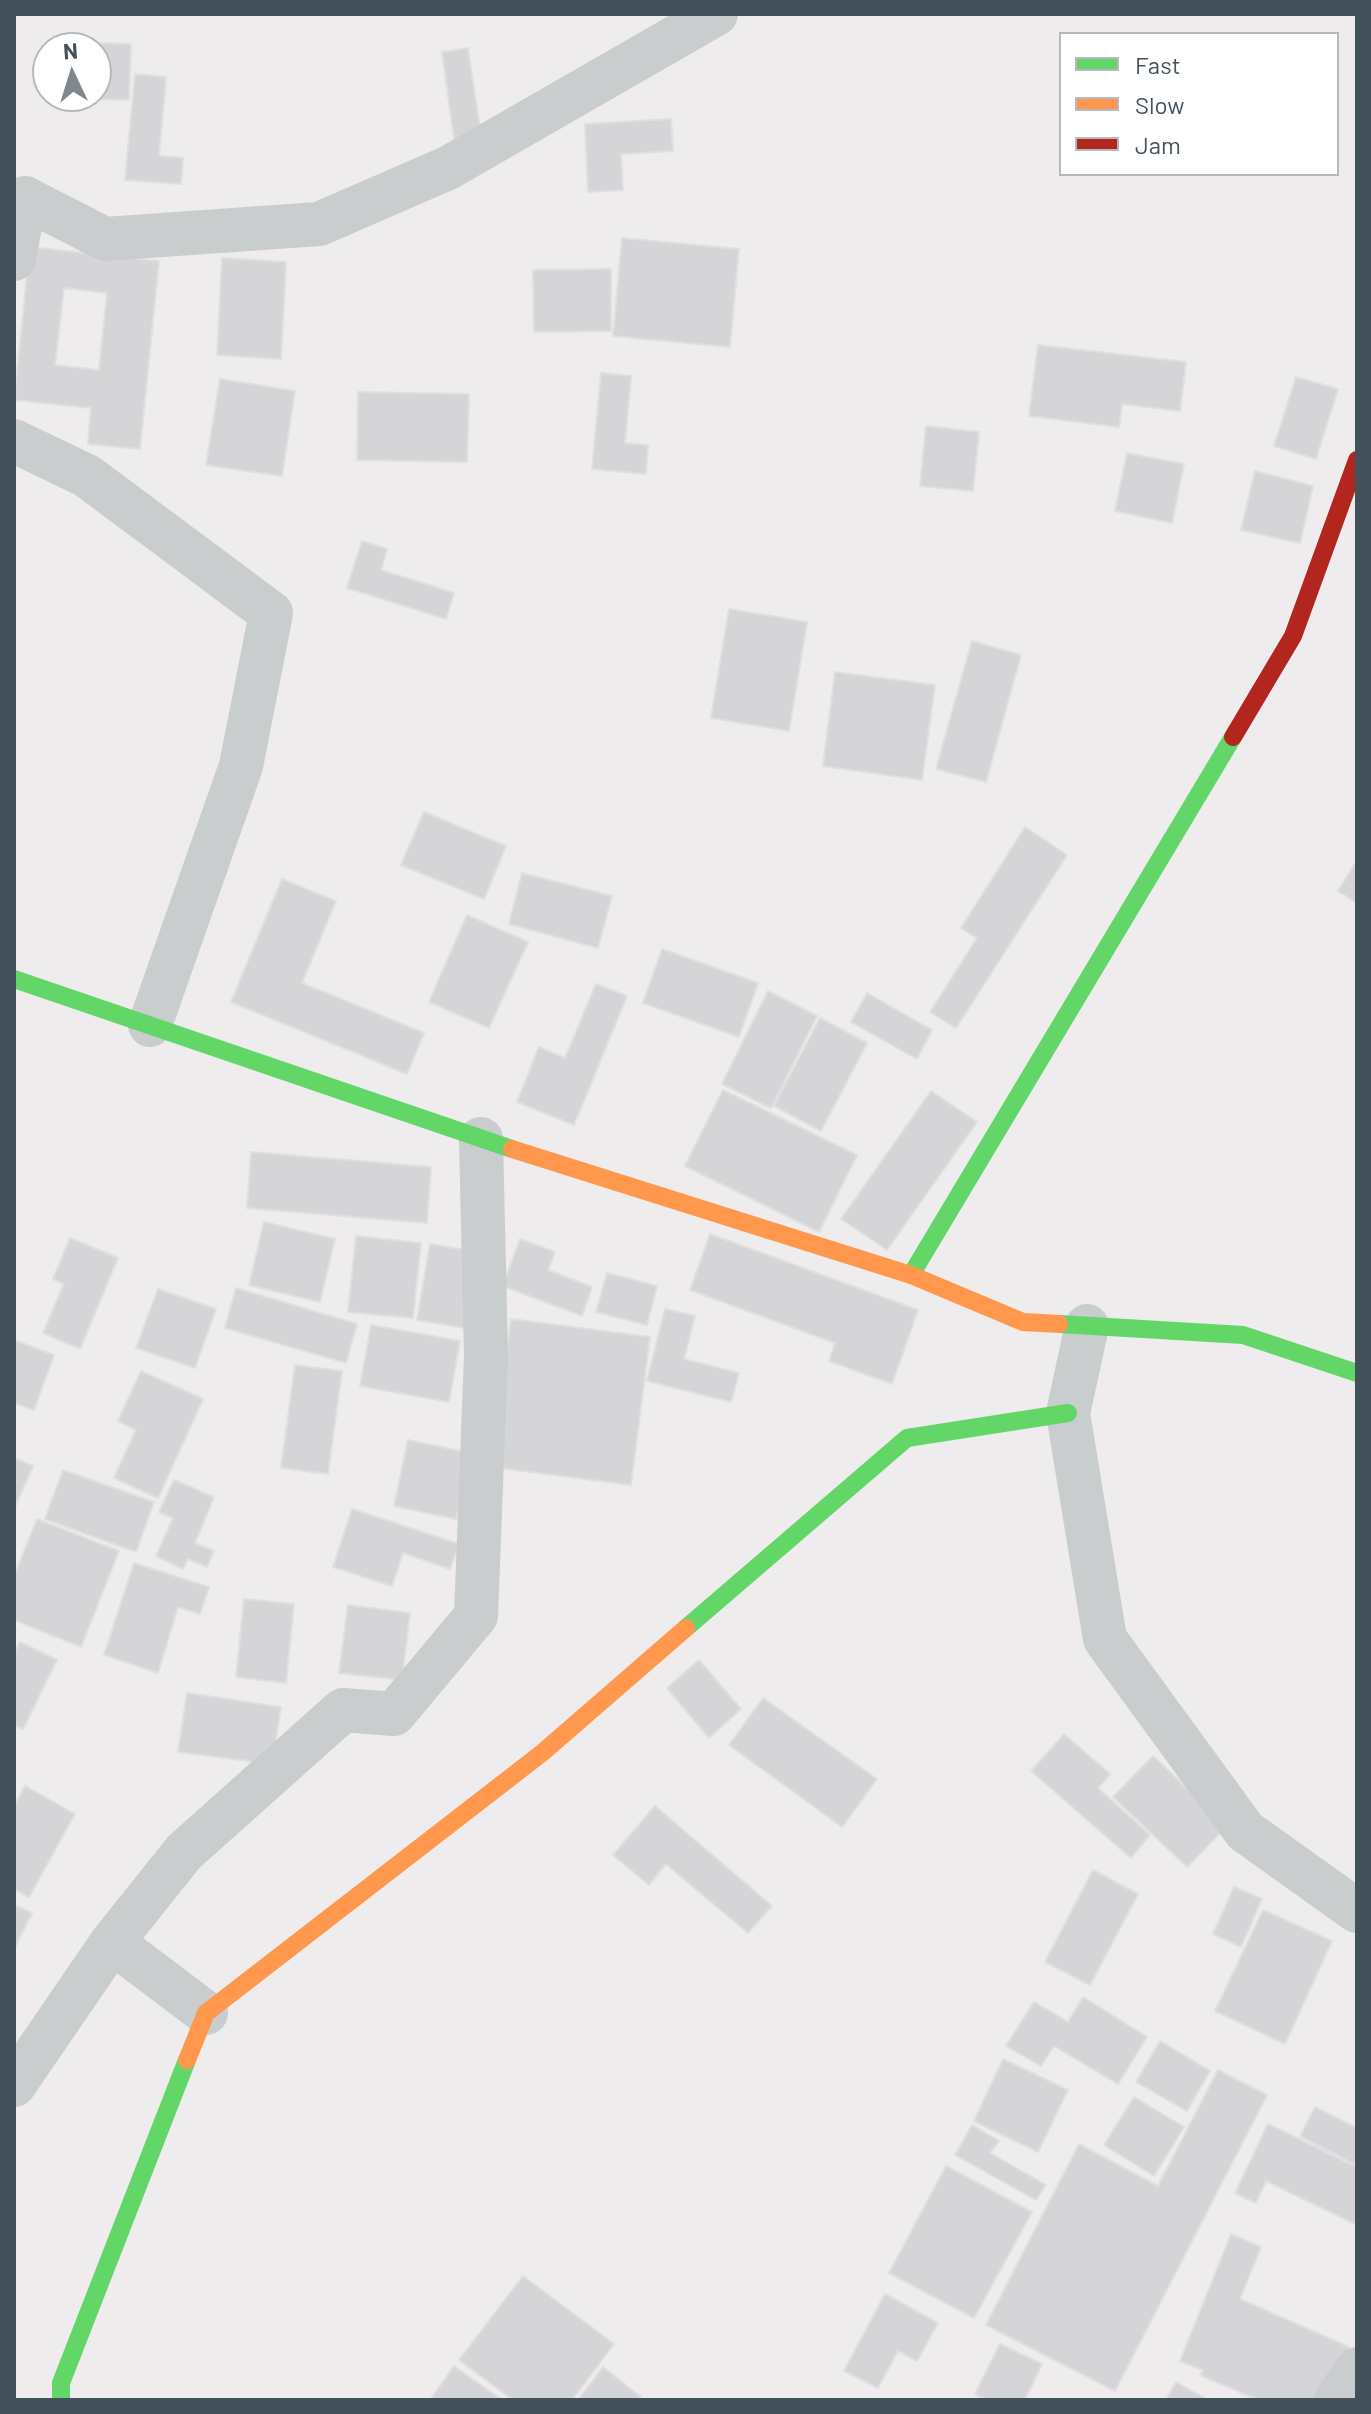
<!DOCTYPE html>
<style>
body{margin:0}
#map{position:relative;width:1371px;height:2414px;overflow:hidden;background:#eeeced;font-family:Barlow,sans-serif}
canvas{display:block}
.frame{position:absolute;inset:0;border:16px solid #43525a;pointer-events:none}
.legend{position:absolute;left:1059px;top:32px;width:280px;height:144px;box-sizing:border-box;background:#fff;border:2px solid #b4babd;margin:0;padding:10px 14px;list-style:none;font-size:24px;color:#43525a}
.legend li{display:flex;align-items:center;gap:16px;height:40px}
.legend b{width:40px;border:2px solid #b4babd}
.north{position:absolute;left:32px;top:32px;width:80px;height:80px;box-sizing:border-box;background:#fff;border:2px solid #b4babd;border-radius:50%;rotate:356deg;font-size:22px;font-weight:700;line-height:32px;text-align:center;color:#43525a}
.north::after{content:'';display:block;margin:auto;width:28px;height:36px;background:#7f888d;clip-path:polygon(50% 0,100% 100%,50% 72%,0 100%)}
</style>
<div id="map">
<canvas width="1371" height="2414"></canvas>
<div class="frame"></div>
<ul class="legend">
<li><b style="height:10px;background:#63d668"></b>Fast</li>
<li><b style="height:10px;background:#ff974d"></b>Slow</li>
<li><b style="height:10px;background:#b3261e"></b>Jam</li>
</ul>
<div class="north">N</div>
</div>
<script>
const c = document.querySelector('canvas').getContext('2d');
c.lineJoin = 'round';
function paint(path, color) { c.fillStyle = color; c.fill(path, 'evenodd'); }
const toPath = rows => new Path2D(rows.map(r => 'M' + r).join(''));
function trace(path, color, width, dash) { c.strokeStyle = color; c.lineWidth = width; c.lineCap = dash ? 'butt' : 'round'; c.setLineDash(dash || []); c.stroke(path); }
const building = toPath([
 [98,43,131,44,129,100,95,99,98,43],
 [468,48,481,135,454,139,442,52,468,48],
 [135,74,166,77,159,156,183,158,181,184,125,180,135,74],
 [671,119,673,151,621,154,623,190,588,192,585,124,671,119],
 [622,238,739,249,730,347,613,336,622,238],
 [30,247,159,261,140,449,88,444,91,408,14,400,30,247],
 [64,288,107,293,99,370,55,365,64,288],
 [222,258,286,262,281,359,217,355,222,258],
 [611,269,611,331,534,332,533,270,611,269],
 [1038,345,1186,362,1180,411,1122,404,1119,427,1029,416,1038,345],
 [601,373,631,376,625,443,648,445,646,474,592,469,601,373],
 [1296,377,1338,389,1316,459,1274,446,1296,377],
 [220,379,295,391,282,476,206,465,220,379],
 [358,392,469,394,467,462,357,460,358,392],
 [926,426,979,432,973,491,920,486,926,426],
 [1127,453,1184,464,1172,523,1115,511,1127,453],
 [1255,471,1313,486,1300,543,1241,530,1255,471],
 [362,541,387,549,381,570,454,593,446,619,347,588,362,541],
 [729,609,807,622,789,731,711,718,729,609],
 [972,641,1021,655,986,782,936,769,972,641],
 [835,672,935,685,922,780,823,766,835,672],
 [424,812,506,846,484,899,401,865,424,812],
 [1025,827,1067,855,956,1028,930,1012,977,938,961,928,1025,827],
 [1357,860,1357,903,1338,891,1357,860],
 [522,873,612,896,598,948,509,924,522,873],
 [282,879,336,901,302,983,424,1033,407,1074,231,1002,282,879],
 [467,915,528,942,489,1028,429,1002,467,915],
 [662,949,758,983,739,1037,643,1003,662,949],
 [596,984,627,996,574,1125,517,1102,539,1047,565,1058,596,984],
 [768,991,817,1016,771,1108,722,1084,768,991],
 [867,993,932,1030,917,1059,851,1022,867,993],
 [820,1018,867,1043,821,1131,774,1106,820,1018],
 [723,1090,857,1155,819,1232,685,1166,723,1090],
 [931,1091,977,1122,887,1250,841,1219,931,1091],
 [251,1152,431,1167,427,1223,247,1208,251,1152],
 [264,1222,335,1239,320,1302,249,1285,264,1222],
 [710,1234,918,1310,892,1384,829,1361,835,1343,690,1290,710,1234],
 [356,1236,421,1243,413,1318,348,1312,356,1236],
 [70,1238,118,1258,80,1349,43,1333,64,1284,53,1279,70,1238],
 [520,1239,555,1252,548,1270,592,1287,582,1316,503,1286,520,1239],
 [430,1244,478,1252,465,1328,417,1320,430,1244],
 [607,1273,657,1286,647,1325,596,1312,607,1273],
 [236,1288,357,1324,346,1363,225,1328,236,1288],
 [158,1289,216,1309,195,1368,136,1348,158,1289],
 [665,1309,695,1316,684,1359,739,1373,731,1402,647,1381,665,1309],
 [511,1319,650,1337,631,1485,492,1467,511,1319],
 [371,1325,460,1341,449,1402,360,1386,371,1325],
 [14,1340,54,1355,34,1410,14,1403,14,1340],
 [295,1365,342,1371,328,1474,281,1468,295,1365],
 [141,1371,203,1399,158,1498,114,1478,136,1430,118,1421,141,1371],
 [408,1440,470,1453,456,1519,394,1506,408,1440],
 [14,1458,33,1466,14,1509,14,1458],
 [63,1470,154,1502,136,1552,45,1519,63,1470],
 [174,1480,214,1497,195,1543,214,1551,207,1567,188,1559,183,1569,156,1556,173,1518,159,1512,174,1480],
 [352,1509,459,1544,450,1569,403,1553,392,1586,333,1567,352,1509],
 [37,1519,119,1551,81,1647,14,1620,14,1576,37,1519],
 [134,1563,209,1587,200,1614,178,1607,158,1673,104,1655,134,1563],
 [244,1599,294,1604,286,1683,236,1677,244,1599],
 [348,1605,410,1613,402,1680,339,1673,348,1605],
 [20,1642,57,1660,23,1729,14,1725,14,1653,20,1642],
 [699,1660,741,1709,709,1738,667,1688,699,1660],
 [187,1693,281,1707,272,1764,178,1752,187,1693],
 [763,1698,877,1779,842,1827,729,1745,763,1698],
 [1064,1734,1110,1774,1098,1788,1150,1835,1131,1858,1031,1771,1064,1734],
 [1153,1756,1227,1826,1187,1867,1113,1797,1153,1756],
 [25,1786,75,1814,29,1897,14,1889,14,1806,25,1786],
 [655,1806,772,1906,748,1933,666,1864,649,1885,613,1855,655,1806],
 [1093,1870,1138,1894,1090,1985,1045,1962,1093,1870],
 [1234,1887,1262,1899,1241,1947,1213,1934,1234,1887],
 [14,1905,32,1913,14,1949,14,1905],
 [1263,1910,1332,1941,1285,2044,1215,2011,1263,1910],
 [1083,1997,1147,2037,1118,2084,1054,2046,1041,2066,1006,2046,1034,2002,1068,2022,1083,1997],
 [1160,2041,1210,2071,1187,2111,1136,2082,1160,2041],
 [1003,2059,1068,2090,1038,2152,974,2121,1003,2059],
 [1218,2070,1267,2095,1115,2391,986,2325,1079,2144,1158,2186,1218,2070],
 [1134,2097,1184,2127,1154,2176,1104,2145,1134,2097],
 [1315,2107,1357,2128,1357,2166,1300,2136,1315,2107],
 [1268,2124,1357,2167,1357,2225,1266,2181,1256,2203,1235,2193,1268,2124],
 [972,2125,999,2141,990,2153,1046,2185,1036,2200,955,2155,972,2125],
 [946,2166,1032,2212,974,2318,889,2273,946,2166],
 [1231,2234,1261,2247,1240,2299,1349,2347,1326,2400,1258,2400,1200,2375,1203,2370,1180,2361,1231,2234],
 [523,2276,614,2344,572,2400,513,2400,459,2360,523,2276],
 [885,2294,938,2323,917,2361,898,2351,878,2388,844,2371,885,2294],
 [1000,2344,1042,2364,1025,2400,987,2400,975,2394,1000,2344],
 [454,2366,502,2400,430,2400,454,2366],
 [603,2367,641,2397,639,2400,578,2400,603,2367],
 [1176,2382,1208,2400,1166,2400,1176,2382]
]);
const street = toPath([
 [14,259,25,198,105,239,319,224,448,168,716,14],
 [14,441,87,476,271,613,241,766,150,1025],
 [1087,1326,1068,1413,1105,1639,1245,1831,1357,1911],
 [206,2013,112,1942,184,1852,343,1710,394,1714,476,1616,486,1355,481,1139],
 [14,2085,112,1942],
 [1336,2400,1357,2369]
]);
const fast = toPath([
 [14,979,512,1149],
 [911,1275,1233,737],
 [1059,1324,1243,1335,1357,1373],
 [686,1628,907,1438,1068,1413],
 [61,2400,61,2383,187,2060]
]);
const slow = toPath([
 [512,1149,911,1275,1023,1322,1059,1324],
 [187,2060,206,2013,542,1753,686,1628]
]);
const jam = toPath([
 [1233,737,1293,636,1357,460]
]);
paint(building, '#d5d5d7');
trace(building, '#dfdee0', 2);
trace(street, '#c9cdce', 44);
trace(fast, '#63d668', 18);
trace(slow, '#ff974d', 18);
trace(jam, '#b3261e', 18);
</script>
